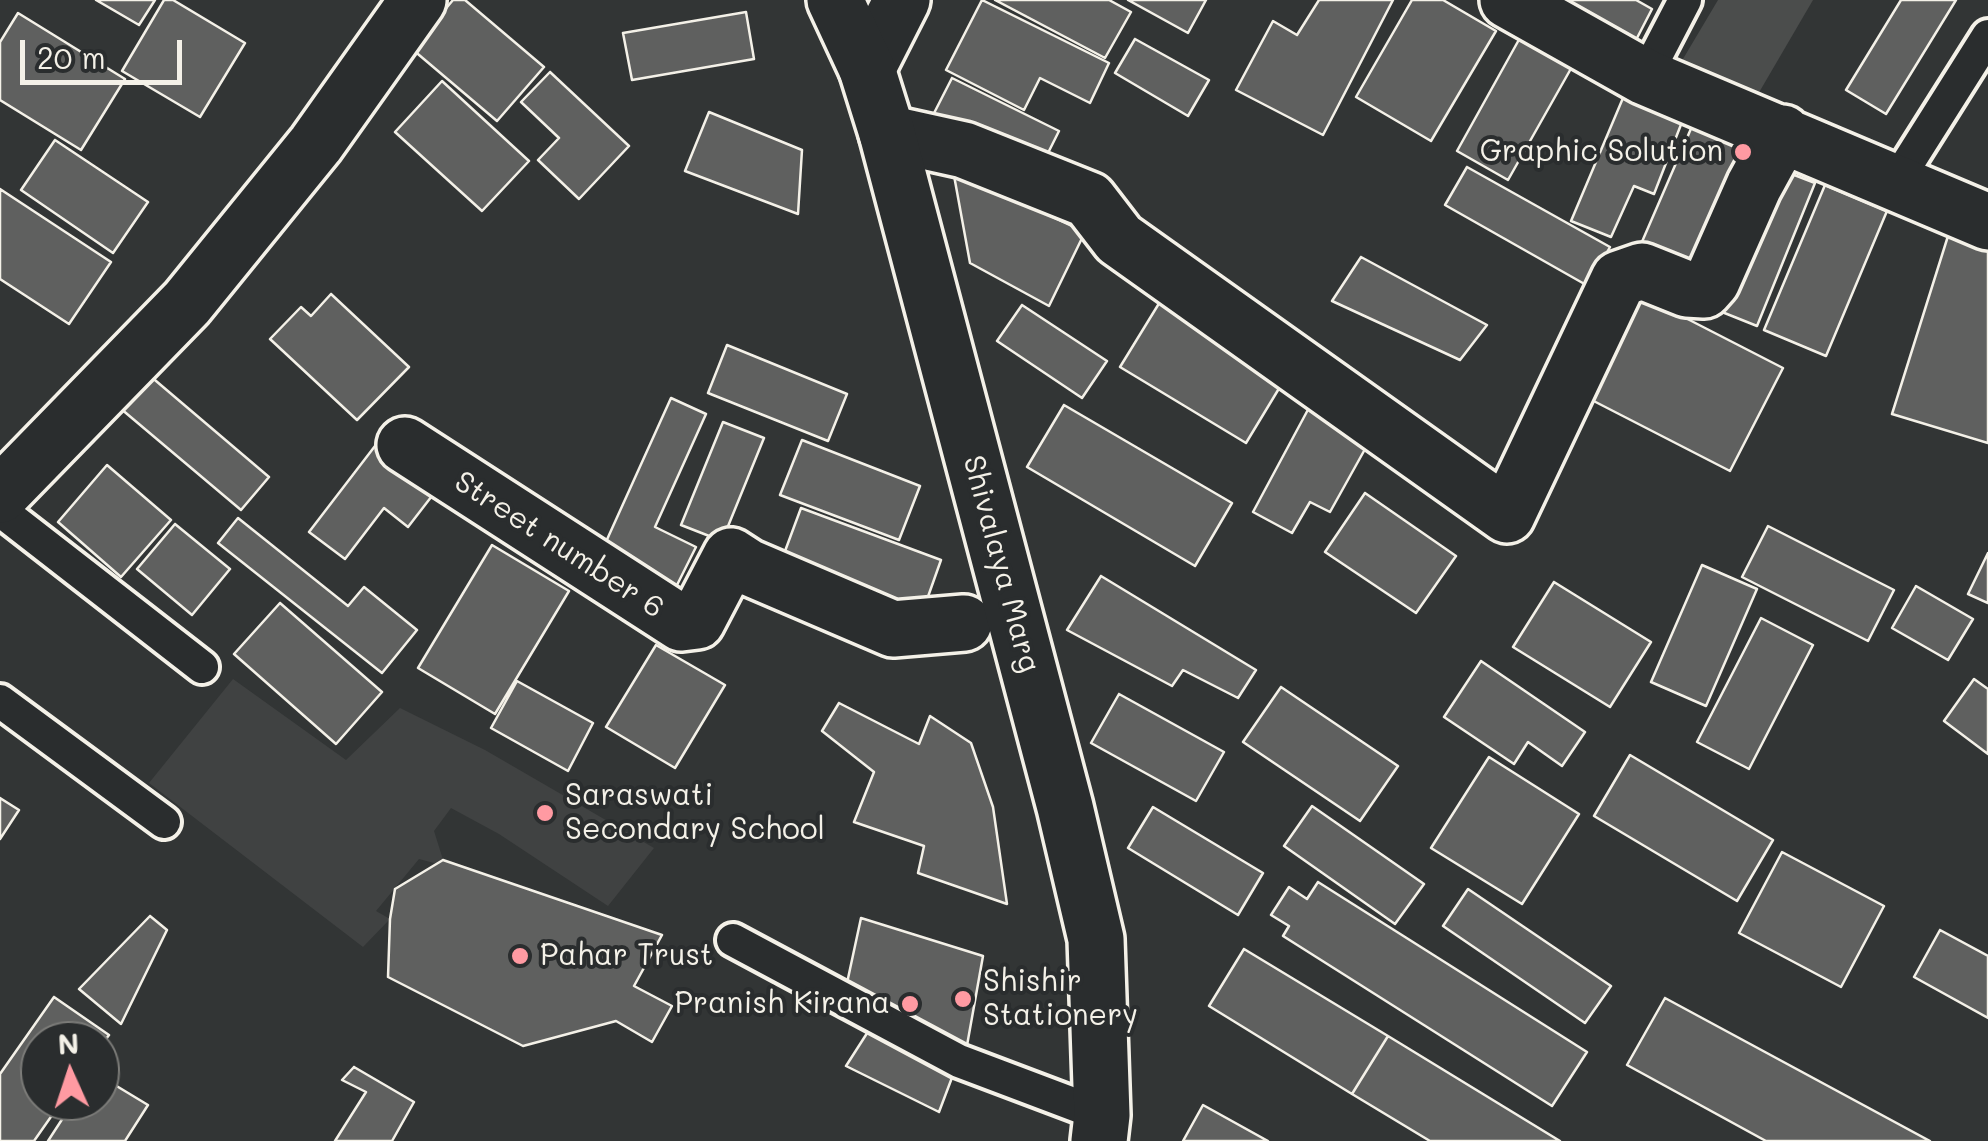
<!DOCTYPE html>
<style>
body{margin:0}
#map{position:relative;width:1988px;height:1141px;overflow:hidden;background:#323535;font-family:Mali,sans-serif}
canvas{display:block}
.north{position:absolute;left:20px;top:1021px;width:100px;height:100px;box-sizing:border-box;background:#2a2d2e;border:2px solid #7b7b78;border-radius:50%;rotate:357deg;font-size:28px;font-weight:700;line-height:40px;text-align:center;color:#f4f1e8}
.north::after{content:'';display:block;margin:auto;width:35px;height:45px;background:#ff9aa2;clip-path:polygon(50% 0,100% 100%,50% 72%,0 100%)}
.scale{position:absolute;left:20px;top:40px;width:162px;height:45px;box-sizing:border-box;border:5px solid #f4f1e8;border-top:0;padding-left:12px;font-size:30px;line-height:35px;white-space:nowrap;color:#f4f1e8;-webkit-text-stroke:8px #2a2d2e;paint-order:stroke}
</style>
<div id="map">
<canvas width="1988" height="1141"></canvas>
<div class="north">N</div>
<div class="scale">20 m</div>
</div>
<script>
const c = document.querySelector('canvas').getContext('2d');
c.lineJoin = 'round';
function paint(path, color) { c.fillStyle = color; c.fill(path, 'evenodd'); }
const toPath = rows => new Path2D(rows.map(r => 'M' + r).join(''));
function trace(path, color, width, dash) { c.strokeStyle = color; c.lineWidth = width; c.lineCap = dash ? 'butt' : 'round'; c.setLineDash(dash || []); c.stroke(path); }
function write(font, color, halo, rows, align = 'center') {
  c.font = font + ' Mali,sans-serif'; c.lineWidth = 8; c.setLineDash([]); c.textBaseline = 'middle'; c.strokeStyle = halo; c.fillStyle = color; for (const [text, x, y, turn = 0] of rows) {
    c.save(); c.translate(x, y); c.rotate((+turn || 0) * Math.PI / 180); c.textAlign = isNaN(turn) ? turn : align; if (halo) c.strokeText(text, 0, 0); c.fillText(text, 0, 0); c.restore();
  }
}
const built = toPath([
 [233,679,346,760,400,708,485,750,654,848,608,906,499,834,451,808,434,831,445,866,419,859,376,911,390,919,363,947,149,783]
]);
const green = toPath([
 [1718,0,1813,0,1754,101,1680,64]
]);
const building = toPath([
 [96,0,155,0,139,25,96,0],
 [164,0,173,0,245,43,200,117,122,71,164,0],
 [453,0,465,0,544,67,497,121,412,49,453,0],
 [982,0,1109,63,1090,103,1040,78,1024,110,946,70,982,0],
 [995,0,1109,0,1131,12,1105,58,995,0],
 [1128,0,1206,0,1188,33,1128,0],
 [1319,0,1393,0,1323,135,1236,90,1273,21,1297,35,1319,0],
 [1412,0,1443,0,1496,31,1431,141,1356,97,1412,0],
 [1557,0,1636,0,1652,9,1636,40,1557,0],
 [1901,0,1956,0,1886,114,1846,90,1901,0],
 [746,12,754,59,632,80,623,33,746,12],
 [18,13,125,79,81,150,0,100,0,42,18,13],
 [1521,36,1573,65,1508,180,1457,151,1521,36],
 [1135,39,1209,80,1188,116,1115,73,1135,39],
 [550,72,629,146,579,199,538,160,559,138,521,102,550,72],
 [952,78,1059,131,1038,173,931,119,952,78],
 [442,81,529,161,482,211,395,132,442,81],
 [1623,98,1682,122,1654,194,1634,186,1611,237,1571,221,1623,98],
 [709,112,802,150,798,214,685,171,709,112],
 [1693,124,1753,149,1698,277,1638,251,1693,124],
 [55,140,148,202,113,253,21,190,55,140],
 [1771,166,1815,183,1757,326,1712,308,1771,166],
 [1467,167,1610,247,1588,286,1445,205,1467,167],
 [953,170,1085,232,1049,306,970,263,953,170],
 [1825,185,1887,211,1826,356,1764,330,1825,185],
 [0,189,111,262,69,324,0,279,0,189],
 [1948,236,1988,248,1988,443,1892,414,1948,236],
 [1361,257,1487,325,1460,360,1332,301,1361,257],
 [1633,291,1783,368,1730,471,1580,394,1633,291],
 [1166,292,1292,367,1246,443,1120,367,1166,292],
 [331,294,409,367,357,420,270,339,301,307,311,316,331,294],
 [1022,305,1107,361,1082,398,997,341,1022,305],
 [727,345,847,394,828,441,708,393,727,345],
 [149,375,269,477,241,510,120,408,149,375],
 [1318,391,1379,424,1330,512,1310,502,1292,533,1253,512,1318,391],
 [671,398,706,414,655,527,696,547,674,591,600,555,671,398],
 [1064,405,1232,503,1195,566,1027,467,1064,405],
 [723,422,764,438,722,541,681,525,723,422],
 [802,440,920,486,899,540,780,495,802,440],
 [375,446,435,492,408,527,384,508,345,559,309,532,375,446],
 [107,465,171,520,121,577,58,522,107,465],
 [1365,493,1456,556,1416,613,1325,552,1365,493],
 [801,508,941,560,919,622,778,570,801,508],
 [238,518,348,606,364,587,417,630,382,673,218,543,238,518],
 [175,524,230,569,192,615,137,569,175,524],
 [1768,526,1894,590,1868,641,1742,577,1768,526],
 [492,545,569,591,495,714,418,668,492,545],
 [1988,553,1988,603,1968,594,1988,553],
 [1702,565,1757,589,1706,706,1651,682,1702,565],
 [1101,576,1256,670,1238,698,1183,670,1172,686,1067,630,1101,576],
 [1554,582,1651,642,1610,707,1513,647,1554,582],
 [1916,586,1973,619,1948,660,1892,628,1916,586],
 [280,603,382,692,336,744,234,654,280,603],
 [1761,618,1813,645,1749,769,1697,742,1761,618],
 [656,645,725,685,675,768,606,727,656,645],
 [1481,661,1585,732,1562,766,1528,742,1514,764,1444,717,1481,661],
 [1974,679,1988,689,1988,754,1944,721,1974,679],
 [517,681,593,723,568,771,491,728,517,681],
 [1281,687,1398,766,1360,821,1243,742,1281,687],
 [1119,694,1224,752,1196,801,1091,743,1119,694],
 [839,703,919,744,930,716,971,743,993,807,1007,904,918,873,924,846,854,822,874,772,822,731,839,703],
 [1630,755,1773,840,1737,901,1594,816,1630,755],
 [1489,757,1579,814,1522,904,1431,848,1489,757],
 [0,798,19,810,0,839,0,798],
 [1312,806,1424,884,1395,924,1284,846,1312,806],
 [1153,807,1263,873,1238,915,1128,848,1153,807],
 [1782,852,1884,906,1841,987,1739,933,1782,852],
 [443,860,662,935,634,986,672,1006,652,1042,616,1021,523,1046,388,977,390,919,395,889,443,860],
 [1318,882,1587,1052,1552,1106,1283,936,1289,926,1271,915,1289,887,1307,899,1318,882],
 [1468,889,1611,986,1585,1023,1443,926,1468,889],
 [150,916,167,930,121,1024,79,989,150,916],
 [861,918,983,956,966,1051,844,997,861,918],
 [1940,930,1988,956,1988,1018,1914,977,1940,930],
 [1244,949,1388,1036,1352,1094,1209,1006,1244,949],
 [54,997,109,1035,100,1047,100,1041,40,1041,40,1101,62,1101,34,1141,0,1141,0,1074,54,997],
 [1665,998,1930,1141,1766,1141,1627,1065,1665,998],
 [871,1027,956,1067,939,1112,846,1066,871,1027],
 [1388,1036,1560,1141,1430,1141,1352,1094,1388,1036],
 [354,1067,414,1102,392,1141,335,1141,366,1092,342,1080,354,1067],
 [100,1076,148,1105,125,1141,48,1141,74,1101,100,1101,100,1076],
 [1203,1105,1268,1141,1183,1141,1203,1105]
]);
const lane = toPath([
 [1645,77,1685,0],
 [1894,185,1988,36],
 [0,510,202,667],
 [0,701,164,822],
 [733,940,959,1061,1102,1115]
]);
const street = toPath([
 [1508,0,1645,77,1988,222],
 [867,69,902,0],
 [887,133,964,150,1089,200,1119,239,1507,515,1619,279,1642,271,1687,289,1704,290,1712,281,1754,186,1783,133],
 [405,445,681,623,697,621,731,556,748,567,893,629,964,623],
 [0,495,187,303,316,144,418,0]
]);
const secondary = toPath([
 [835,0,867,69,887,133,1065,807,1096,939,1102,1115,1099,1141]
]);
const markers = [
 [1743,152,10,"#ff9aa2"],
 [545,813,10,"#ff9aa2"],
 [520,956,10,"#ff9aa2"],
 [963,999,10,"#ff9aa2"],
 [910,1004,10,"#ff9aa2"]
];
const poiNames = [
 ["Graphic Solution",1723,152,"right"],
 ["Saraswati",565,796],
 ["Secondary School",565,830],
 ["Pahar Trust",540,956],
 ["Shishir",983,982],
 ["Stationery",983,1016],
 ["Pranish Kirana",890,1004,"right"]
];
const streetNames = [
 ["Street number 6",559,545,33],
 ["Shivalaya Marg",1001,564,75]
];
paint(built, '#404242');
paint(green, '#4b4d4c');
paint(building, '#5f605f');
trace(building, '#f4f1e8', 2.5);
trace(lane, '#f4f1e8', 40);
trace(street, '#f4f1e8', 62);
trace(secondary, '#f4f1e8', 62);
trace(lane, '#2a2d2e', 32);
trace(street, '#2a2d2e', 55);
trace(secondary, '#2a2d2e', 55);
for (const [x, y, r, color] of markers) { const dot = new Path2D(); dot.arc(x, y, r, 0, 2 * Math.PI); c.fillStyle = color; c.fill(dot); trace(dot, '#2a2d2e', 4); }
write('30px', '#f4f1e8', '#2a2d2e', poiNames, 'left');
write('30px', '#f4f1e8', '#2a2d2e', streetNames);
</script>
